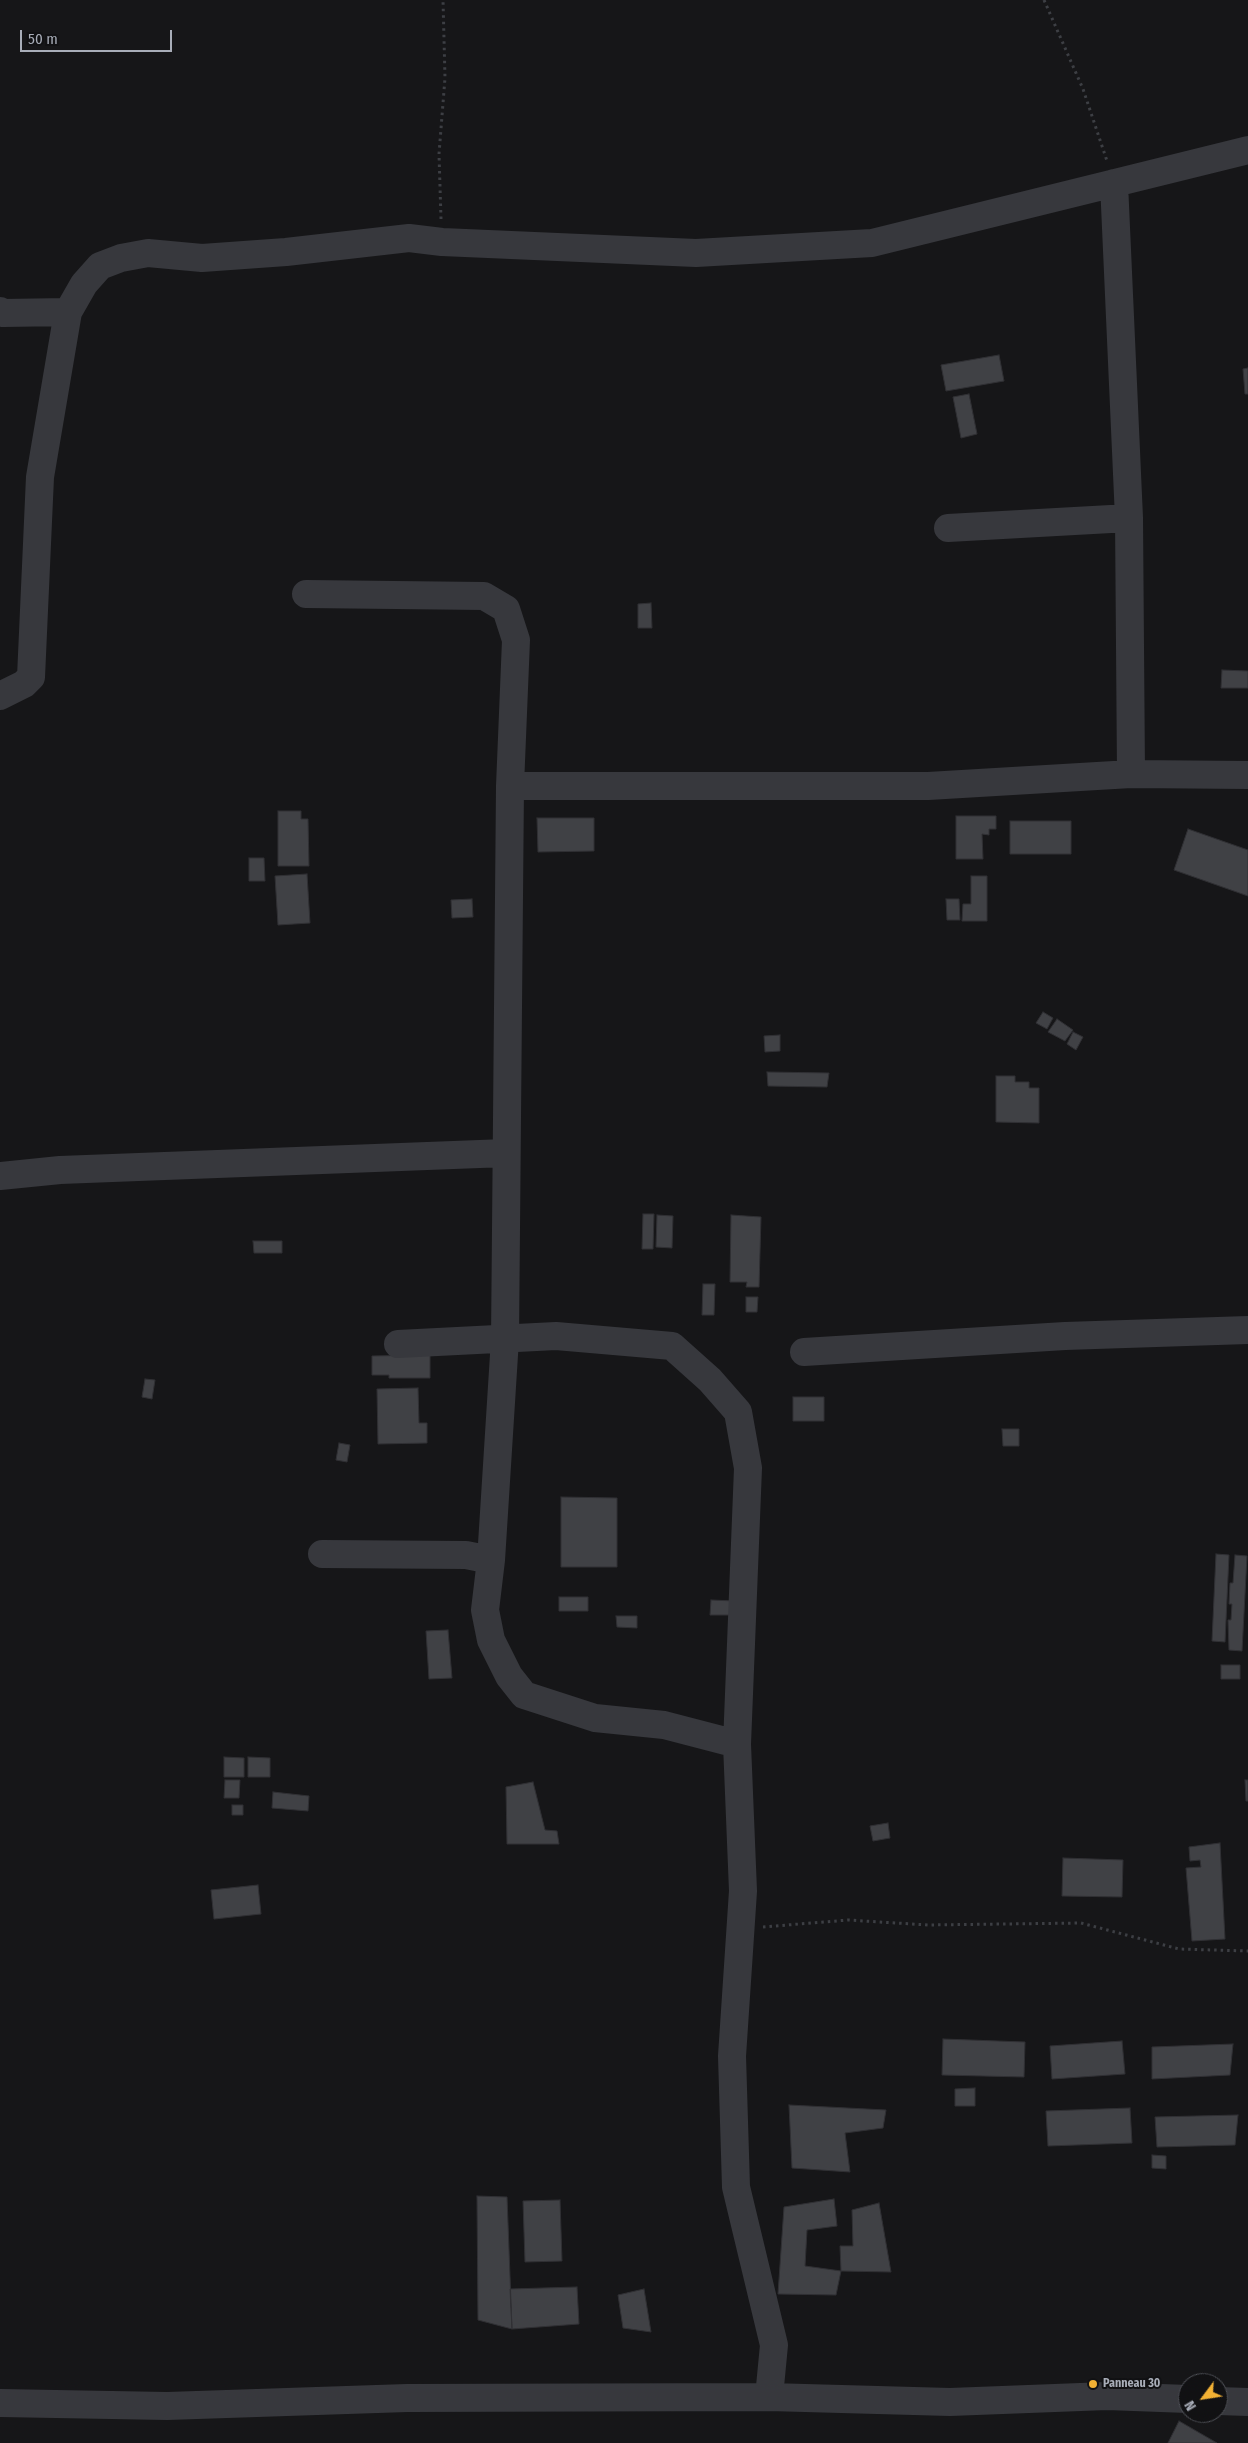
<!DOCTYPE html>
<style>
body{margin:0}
#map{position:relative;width:1248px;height:2443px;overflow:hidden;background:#161618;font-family:"Fira Sans Condensed",sans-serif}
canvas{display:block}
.north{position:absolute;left:1178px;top:2373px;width:50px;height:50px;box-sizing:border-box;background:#111113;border:1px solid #4d4f55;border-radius:50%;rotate:239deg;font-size:14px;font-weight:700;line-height:20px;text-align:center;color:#a8adb8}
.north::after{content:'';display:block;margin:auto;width:18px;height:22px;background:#f2b134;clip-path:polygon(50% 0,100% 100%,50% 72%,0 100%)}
.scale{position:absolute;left:20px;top:30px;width:152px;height:22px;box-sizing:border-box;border:2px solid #a8adb8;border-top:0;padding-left:6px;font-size:15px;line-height:18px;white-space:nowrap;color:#a8adb8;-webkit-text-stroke:4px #111113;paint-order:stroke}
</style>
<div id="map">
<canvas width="1248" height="2443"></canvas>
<div class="north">N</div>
<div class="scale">50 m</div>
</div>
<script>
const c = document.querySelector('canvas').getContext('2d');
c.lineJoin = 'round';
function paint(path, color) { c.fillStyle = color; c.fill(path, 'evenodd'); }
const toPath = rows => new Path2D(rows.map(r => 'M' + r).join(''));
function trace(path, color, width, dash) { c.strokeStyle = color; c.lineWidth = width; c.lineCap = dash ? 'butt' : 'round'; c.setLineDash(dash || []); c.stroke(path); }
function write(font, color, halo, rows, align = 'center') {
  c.font = font + ' "Fira Sans Condensed",sans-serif'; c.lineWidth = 4; c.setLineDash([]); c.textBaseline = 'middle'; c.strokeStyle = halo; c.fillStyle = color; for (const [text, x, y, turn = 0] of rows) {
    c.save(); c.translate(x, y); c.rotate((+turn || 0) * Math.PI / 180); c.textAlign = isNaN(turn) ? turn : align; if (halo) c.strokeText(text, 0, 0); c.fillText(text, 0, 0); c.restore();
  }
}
const building = toPath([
 [999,355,1004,381,946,391,941,365,999,355],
 [1248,368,1248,394,1245,394,1243,369,1248,368],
 [969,394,977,434,961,438,953,397,969,394],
 [651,603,652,628,638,628,638,604,651,603],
 [1222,670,1248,671,1248,688,1221,688,1222,670],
 [278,811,301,811,301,819,308,819,309,866,278,866,278,811],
 [956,816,996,816,996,829,989,829,989,835,982,834,983,859,956,859,956,816],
 [537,818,594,818,594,851,538,852,537,818],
 [1010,821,1071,821,1071,854,1010,854,1010,821],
 [1188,829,1248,850,1248,896,1174,870,1188,829],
 [249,858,264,858,265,881,249,881,249,858],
 [307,874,310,923,278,925,275,876,307,874],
 [971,876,987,876,987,921,962,921,963,904,971,904,971,876],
 [472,899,473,917,452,918,451,900,472,899],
 [946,899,959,899,960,920,947,920,946,899],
 [1043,1012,1053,1018,1047,1029,1036,1023,1043,1012],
 [1057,1019,1073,1030,1065,1041,1048,1032,1057,1019],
 [1073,1032,1083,1037,1076,1050,1067,1044,1073,1032],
 [780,1035,780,1051,765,1052,764,1036,780,1035],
 [767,1072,829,1073,827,1087,768,1086,767,1072],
 [996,1076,1015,1076,1015,1082,1029,1082,1029,1088,1039,1088,1039,1123,996,1122,996,1076],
 [643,1214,654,1214,653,1249,642,1249,643,1214],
 [657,1215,673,1216,672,1248,656,1247,657,1215],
 [731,1215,761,1217,759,1287,746,1287,747,1282,730,1282,731,1215],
 [253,1241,282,1241,282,1253,254,1253,253,1241],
 [703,1284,715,1284,714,1315,702,1315,703,1284],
 [746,1297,758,1297,757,1312,746,1312,746,1297],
 [430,1355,430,1378,389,1378,389,1375,372,1375,372,1356,430,1355],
 [145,1379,155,1380,152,1399,142,1397,145,1379],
 [418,1388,419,1423,427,1423,427,1443,378,1444,377,1389,418,1388],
 [793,1397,824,1397,824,1421,793,1421,793,1397],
 [1002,1429,1019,1429,1019,1446,1003,1446,1002,1429],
 [339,1443,350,1445,347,1462,336,1460,339,1443],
 [561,1497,617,1498,617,1567,561,1567,561,1497],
 [1216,1554,1229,1555,1225,1642,1212,1641,1216,1554],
 [1235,1555,1247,1556,1242,1651,1229,1650,1228,1620,1231,1620,1232,1604,1229,1604,1230,1583,1233,1583,1235,1555],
 [559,1597,588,1597,588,1611,559,1611,559,1597],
 [711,1600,735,1601,735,1615,710,1615,711,1600],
 [616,1616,637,1616,637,1628,617,1627,616,1616],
 [448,1630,452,1678,429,1679,426,1631,448,1630],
 [1221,1665,1240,1665,1240,1679,1221,1679,1221,1665],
 [224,1757,244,1758,244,1777,224,1777,224,1757],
 [248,1757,270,1758,270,1777,248,1777,248,1757],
 [225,1780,240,1780,239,1798,224,1798,225,1780],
 [1245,1780,1248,1780,1248,1801,1246,1801,1245,1780],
 [533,1782,545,1830,557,1831,559,1844,507,1844,506,1787,533,1782],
 [273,1792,309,1796,308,1811,272,1808,273,1792],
 [232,1805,243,1805,243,1815,232,1815,232,1805],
 [888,1823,890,1838,873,1841,870,1826,888,1823],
 [1220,1843,1225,1939,1192,1941,1186,1868,1201,1867,1200,1860,1190,1861,1189,1847,1220,1843],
 [1063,1858,1123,1860,1122,1897,1062,1896,1063,1858],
 [258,1885,261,1914,214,1919,211,1890,258,1885],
 [943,2039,1025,2042,1024,2077,942,2075,943,2039],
 [1122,2041,1125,2074,1052,2079,1050,2046,1122,2041],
 [1233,2044,1230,2075,1152,2079,1152,2047,1233,2044],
 [975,2088,975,2106,955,2106,955,2089,975,2088],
 [789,2105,886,2110,883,2128,845,2133,850,2172,792,2168,789,2105],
 [1130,2108,1132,2143,1048,2146,1046,2111,1130,2108],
 [1238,2115,1235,2145,1157,2147,1155,2117,1238,2115],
 [1152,2155,1166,2156,1166,2169,1152,2168,1152,2155],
 [477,2196,507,2197,512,2329,478,2320,477,2196],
 [834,2199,837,2226,807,2230,805,2266,841,2271,836,2295,778,2294,784,2207,834,2199],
 [560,2200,562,2261,525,2262,523,2201,560,2200],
 [879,2203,891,2272,841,2271,840,2246,853,2246,852,2210,879,2203],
 [577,2287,579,2324,512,2329,510,2289,577,2287],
 [644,2289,651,2332,623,2328,618,2295,644,2289],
 [1179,2421,1217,2443,1168,2443,1179,2421]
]);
const path = toPath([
 [1044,0,1083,89,1107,161],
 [441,219,439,154,445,78,443,0],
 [763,1927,848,1920,928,1925,1081,1923,1179,1949,1248,1951]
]);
const minor = toPath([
 [1114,183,1129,518,1131,774],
 [0,311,3,313,68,312],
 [948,528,1129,518],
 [306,594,484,596,506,609,516,640,510,786,505,1339,491,1560],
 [0,696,24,684,31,677,40,477,68,312,84,284,100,266,121,258,148,253,202,258,286,252,409,238,442,242,696,253,872,243,1248,150],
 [510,786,928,786,1131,774,1248,775],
 [0,1176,60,1170,506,1153],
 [398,1344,556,1336,672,1346,710,1380,738,1412,748,1468,737,1744],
 [804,1352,1065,1336,1248,1330],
 [322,1554,466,1555,491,1560,485,1610,491,1640,509,1676,524,1695,595,1718,664,1725,737,1744,743,1891,732,2056,736,2187,774,2345,769,2397],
 [1218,2401,1248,2402],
 [0,2403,167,2406,407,2398,769,2397,950,2402,1107,2396,1188,2399]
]);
const markers = [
 [1093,2384,5,"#f2b134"]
];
const poiNames = [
 ["Panneau 30",1103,2384]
];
paint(building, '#404145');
trace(building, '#303034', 1);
trace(path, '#3d3f44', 3, [2.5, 4]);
trace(minor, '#37383d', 28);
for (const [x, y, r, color] of markers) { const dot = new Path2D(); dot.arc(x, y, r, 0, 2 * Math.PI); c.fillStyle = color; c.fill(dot); trace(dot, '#111113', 2); }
write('bold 12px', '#a8adb8', '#111113', poiNames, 'left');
</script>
